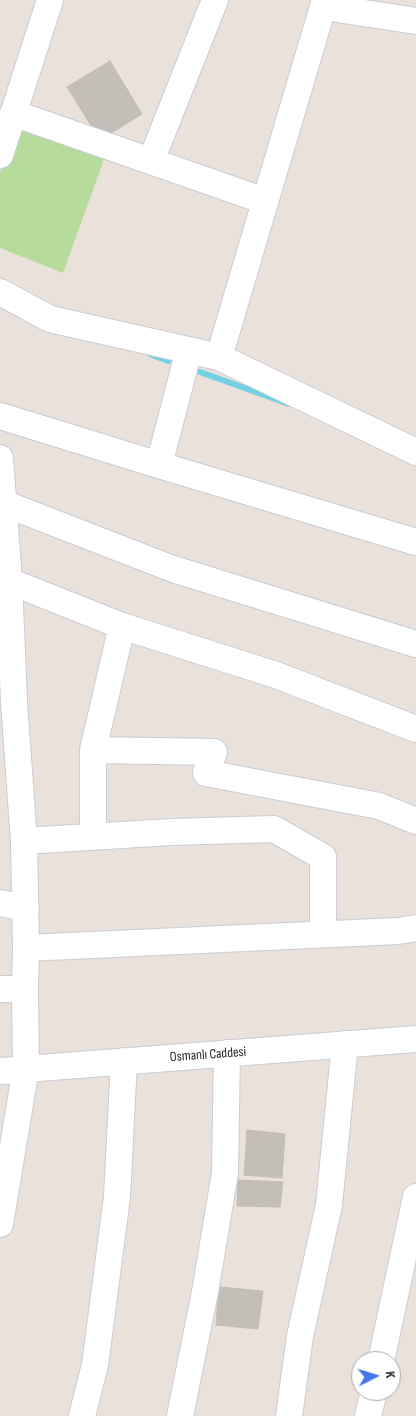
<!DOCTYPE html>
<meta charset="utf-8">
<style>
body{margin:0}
#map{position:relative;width:416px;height:1416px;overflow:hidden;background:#e9e1da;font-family:"Sofia Sans Condensed",sans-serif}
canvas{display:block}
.north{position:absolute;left:351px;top:1351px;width:50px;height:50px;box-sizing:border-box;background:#fff;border:1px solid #a9a9a9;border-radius:50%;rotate:85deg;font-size:14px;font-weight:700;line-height:20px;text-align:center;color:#272727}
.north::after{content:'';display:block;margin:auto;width:18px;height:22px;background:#4675ea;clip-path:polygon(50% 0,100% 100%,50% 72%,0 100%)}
</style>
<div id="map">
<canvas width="416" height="1416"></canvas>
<div class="north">K</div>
</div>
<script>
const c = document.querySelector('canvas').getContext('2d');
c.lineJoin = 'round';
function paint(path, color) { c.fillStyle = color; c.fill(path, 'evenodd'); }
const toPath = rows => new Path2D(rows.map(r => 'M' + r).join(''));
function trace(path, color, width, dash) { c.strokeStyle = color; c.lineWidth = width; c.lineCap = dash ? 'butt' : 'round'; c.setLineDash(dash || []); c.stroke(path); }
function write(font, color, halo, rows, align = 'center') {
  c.font = font + ' "Sofia Sans Condensed",sans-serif'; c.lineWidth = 4; c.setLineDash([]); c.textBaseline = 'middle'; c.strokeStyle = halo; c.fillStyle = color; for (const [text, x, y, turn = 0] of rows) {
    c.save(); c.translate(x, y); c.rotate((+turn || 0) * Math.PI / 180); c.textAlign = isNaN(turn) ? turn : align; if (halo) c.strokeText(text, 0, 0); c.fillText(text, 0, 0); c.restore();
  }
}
const green = toPath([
 [21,126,104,159,63,273,0,248,0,173]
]);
const stream = toPath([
 [150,354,168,361],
 [200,372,289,404]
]);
const building = toPath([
 [110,61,142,114,100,140,67,87,110,61],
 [247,1130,285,1134,282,1178,244,1175,247,1130],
 [238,1180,283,1182,280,1207,237,1206,238,1180],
 [219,1287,263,1291,258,1329,216,1325,219,1287]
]);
const minor = toPath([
 [324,7,416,21],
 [13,113,265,201],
 [0,155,50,0],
 [151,161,215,0],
 [0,292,50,319,219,357,416,452],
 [189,350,159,465,416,542],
 [219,357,325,0],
 [0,416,159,465],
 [0,458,9,581,14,702,24,841,26,948,25,989,26,1068,0,1224],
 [3,503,173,569,416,644],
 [9,581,122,626,276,675,416,729],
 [93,750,214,752,206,773,379,806,416,821],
 [93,836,93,750,122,626],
 [24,841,171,832,274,829,323,857,323,934],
 [0,903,26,908],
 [26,948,398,931,416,928],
 [0,989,25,989],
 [0,1071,416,1039],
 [381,1361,416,1197],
 [82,1416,95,1365,117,1197,124,1061],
 [180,1416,205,1292,225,1173,227,1053],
 [289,1416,300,1336,329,1205,345,1044],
 [368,1416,374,1391]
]);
const streetNames = [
 ["Osmanlı Caddesi",208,1055,-4]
];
paint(green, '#b7db9a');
trace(stream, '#74d1e3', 6);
paint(building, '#c4beb9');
trace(building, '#c4bcb4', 1);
trace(minor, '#c8cdd8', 28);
trace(minor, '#fff', 26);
write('14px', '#272727', '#fff', streetNames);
</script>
